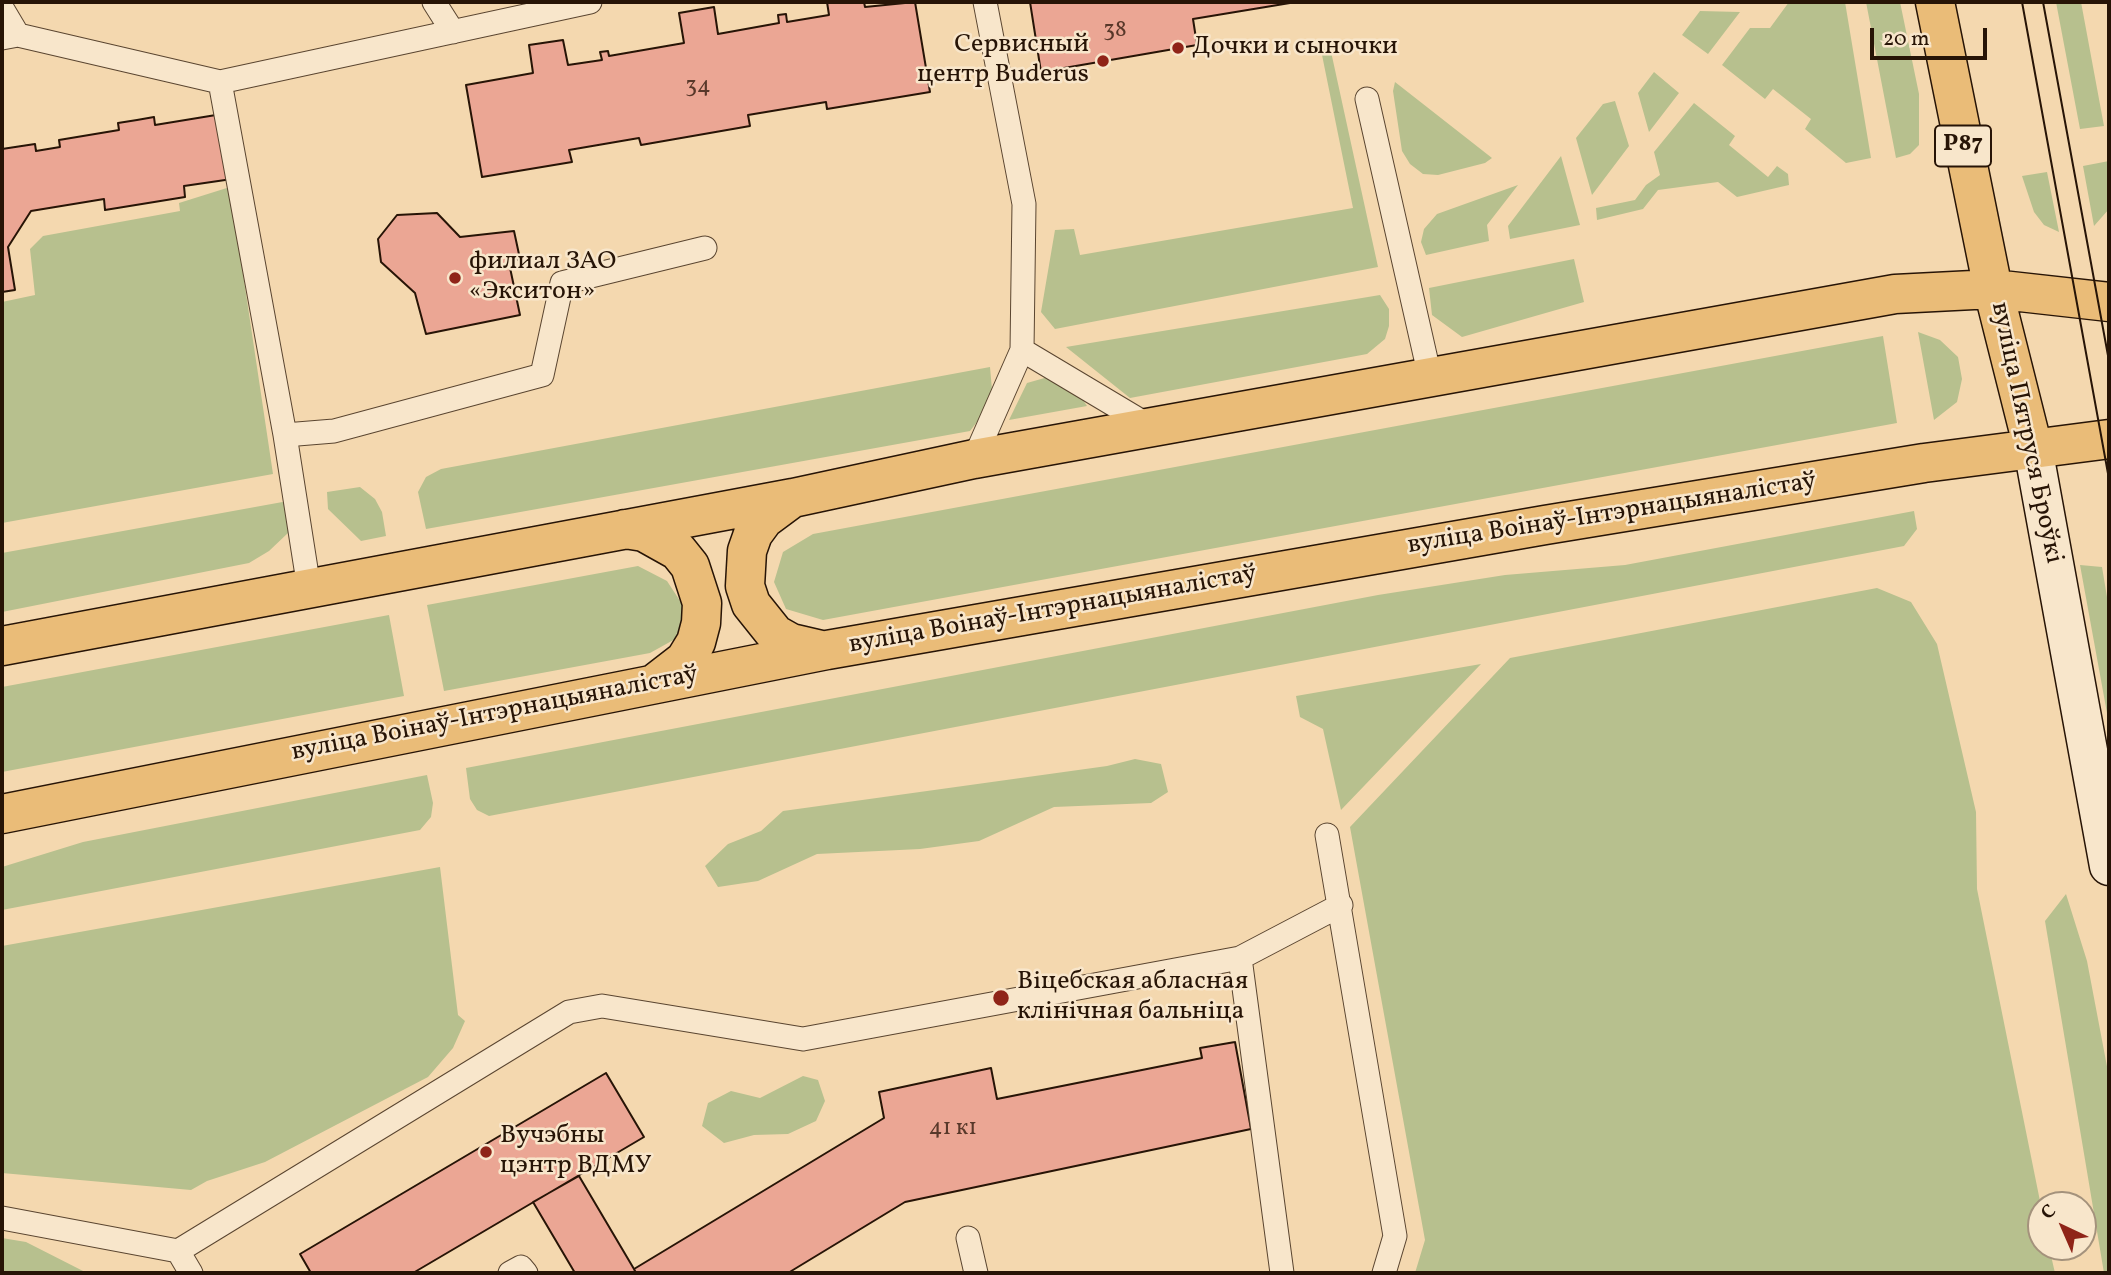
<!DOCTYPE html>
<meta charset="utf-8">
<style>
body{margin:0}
#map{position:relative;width:2111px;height:1275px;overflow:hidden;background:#f4d8af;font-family:Vollkorn,serif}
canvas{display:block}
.frame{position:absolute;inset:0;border:4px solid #271406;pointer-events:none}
.north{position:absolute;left:2027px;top:1191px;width:70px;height:70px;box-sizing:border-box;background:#f8e6cb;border:2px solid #a4927c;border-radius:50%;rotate:316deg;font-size:19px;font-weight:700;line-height:28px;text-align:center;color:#271406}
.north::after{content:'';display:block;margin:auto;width:24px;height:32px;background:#8f2418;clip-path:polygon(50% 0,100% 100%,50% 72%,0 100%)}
.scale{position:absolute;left:1870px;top:28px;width:117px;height:32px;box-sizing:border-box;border:4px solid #271406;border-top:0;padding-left:9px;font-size:21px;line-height:24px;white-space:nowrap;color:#271406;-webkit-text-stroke:5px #f8e6cb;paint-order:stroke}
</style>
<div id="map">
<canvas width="2111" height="1275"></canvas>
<div class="frame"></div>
<div class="north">С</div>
<div class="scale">20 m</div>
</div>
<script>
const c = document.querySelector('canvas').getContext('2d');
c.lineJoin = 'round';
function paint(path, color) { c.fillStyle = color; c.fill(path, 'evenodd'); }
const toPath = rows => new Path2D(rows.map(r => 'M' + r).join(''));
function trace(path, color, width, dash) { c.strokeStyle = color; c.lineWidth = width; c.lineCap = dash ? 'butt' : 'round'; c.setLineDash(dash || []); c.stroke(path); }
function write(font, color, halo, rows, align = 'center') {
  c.font = font + ' Vollkorn,serif'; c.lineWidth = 5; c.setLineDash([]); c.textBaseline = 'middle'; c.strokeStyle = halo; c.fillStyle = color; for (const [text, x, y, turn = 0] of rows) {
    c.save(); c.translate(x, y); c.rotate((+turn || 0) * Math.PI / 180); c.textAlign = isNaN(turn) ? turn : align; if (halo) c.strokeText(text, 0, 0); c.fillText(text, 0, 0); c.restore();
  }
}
const green = toPath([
 [1789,2,1845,2,1871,158,1846,163,1805,129,1811,119,1773,89,1765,99,1722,65,1750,28,1770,28],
 [1866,2,1900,2,1919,94,1919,145,1910,154,1896,158],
 [2056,2,2081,2,2104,126,2080,129],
 [1700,11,1740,12,1708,54,1682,35],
 [1330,47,1378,267,1055,329,1041,312,1055,230,1074,229,1080,255,1353,208,1321,50],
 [1654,72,1679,93,1649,132,1638,93],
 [1395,82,1492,158,1485,163,1438,175,1423,174,1410,164,1402,151,1393,91],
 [1615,101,1629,146,1592,195,1576,138,1603,104],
 [1694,103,1735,136,1729,145,1768,177,1777,166,1788,174,1789,185,1737,197,1718,182,1658,190,1643,209,1597,220,1596,208,1635,200,1646,185,1660,175,1654,152],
 [1561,156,1580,225,1510,239,1508,226],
 [2109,161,2109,209,2094,226,2083,166],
 [2047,172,2059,232,2044,225,2034,212,2022,176],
 [1518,185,1487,225,1489,241,1426,255,1421,242,1424,229,1437,214],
 [230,187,273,474,2,523,2,302,35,295,30,249,43,236,180,211,179,203],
 [1574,259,1584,302,1462,337,1432,315,1429,288],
 [1380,295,1389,309,1389,326,1385,339,1367,354,1130,398,1066,347],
 [1918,332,1940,340,1958,357,1962,379,1957,402,1934,420],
 [1883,336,1897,423,823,620,786,609,774,582,783,552,813,534],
 [990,367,993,401,970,431,426,529,418,492,426,477,441,469],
 [1055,375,1075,388,1087,406,1009,420,1027,383],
 [360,487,375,499,382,512,386,536,361,541,328,509,327,492],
 [288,501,291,515,288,533,269,551,249,563,2,612,2,553],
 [1914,511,1917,529,1904,546,489,816,477,810,470,799,466,768,1378,595,1505,575,1625,565],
 [2080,565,2102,567,2109,609,2109,724],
 [638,566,667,581,684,607,677,638,650,653,444,691,427,605],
 [1877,588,1911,602,1937,644,1976,812,1977,889,2041,1206,2041,1247,2049,1247,2055,1273,1415,1273,1425,1240,1350,827,1510,658],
 [389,615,404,696,2,772,2,687],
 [1481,664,1341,810,1323,729,1300,717,1296,696],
 [1135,759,1161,764,1168,792,1151,803,1054,807,979,841,920,849,817,854,758,881,718,887,705,866,728,844,761,831,783,811,1107,766],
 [427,775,433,803,431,817,420,830,2,910,2,867,83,842],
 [440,867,458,1015,465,1021,453,1048,428,1077,265,1162,207,1181,191,1190,2,1173,2,946],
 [2066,894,2087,961,2109,1077,2109,1273,2104,1273,2045,921],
 [803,1076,818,1080,825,1101,816,1121,788,1134,754,1135,724,1143,702,1126,708,1103,731,1091,760,1098],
 [2,1238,26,1242,87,1273,2,1273]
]);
const building = toPath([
 [827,2,864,2,865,7,915,2,930,92,827,109,826,102,748,115,750,126,641,145,639,138,569,150,572,162,482,177,466,85,533,73,529,45,563,40,568,65,602,60,600,52,608,51,609,56,684,43,679,13,714,7,718,34,779,23,778,15,786,14,787,22,829,15,827,2],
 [1030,2,1296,2,1193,19,1197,45,1041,72,1030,2],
 [222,114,232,179,184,186,185,197,105,210,104,199,31,211,8,247,15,290,2,292,2,149,35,144,36,151,60,147,59,140,119,130,118,123,137,120,154,117,155,125,222,114],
 [437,213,460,237,514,231,520,259,509,263,520,315,426,334,415,293,381,262,378,239,397,215,437,213],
 [1235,1042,1251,1129,905,1202,788,1273,636,1273,634,1269,884,1118,879,1092,991,1068,997,1099,1202,1058,1200,1048,1235,1042],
 [606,1073,644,1137,413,1273,311,1273,300,1254,606,1073],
 [579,1176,634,1269,636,1273,575,1273,533,1202,579,1176]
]);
const lane = toPath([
 [434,2,453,32],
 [2,8,18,35],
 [2,38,18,35,220,82,590,2],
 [220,82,285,435,309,588],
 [1367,99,1430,377],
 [1022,350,1151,427],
 [285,435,334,431,542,375,562,283,705,248],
 [974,459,1022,350,1024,204,985,2],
 [1327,835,1395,1236,1384,1273],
 [1240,958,1282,1273],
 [2,1218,178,1251,569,1012,602,1006,803,1039,1240,958,1341,905],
 [968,1238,976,1273],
 [178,1251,191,1273],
 [510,1273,521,1267,526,1273]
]);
const secondary = toPath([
 [2033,448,2109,866]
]);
const primary = toPath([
 [1935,2,1993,289,2033,448],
 [791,499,764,519,753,534,747,551,745,586,751,604,775,634,791,643,821,650],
 [625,529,644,532,678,551,690,566,702,603,701,623,696,642,685,660,654,684],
 [2,646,793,498,974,459,1895,294,1993,289,2109,302],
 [2,814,827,650,1545,525,1924,463,2109,439]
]);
const tram = toPath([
 [2022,2,2109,479],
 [2043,2,2109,361]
]);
const markers = [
 [1178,48,7,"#8f2418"],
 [1103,61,7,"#8f2418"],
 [455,278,7,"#8f2418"],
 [1001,998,9,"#8f2418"],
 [486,1152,7,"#8f2418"]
];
const numberNames = [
 ["38",1115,32],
 ["34",698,88],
 ["41 к1",953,1130]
];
const shields = [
 [1963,146,56]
];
const shieldNames = [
 ["Р87",1963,146]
];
const poiNames = [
 ["Сервисный",1089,46,"right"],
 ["центр Buderus",1089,76,"right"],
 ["Дочки и сыночки",1192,48],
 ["филиал ЗАО",469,263],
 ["«Экситон»",469,293],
 ["Віцебская абласная",1017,983],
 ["клінічная бальніца",1017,1013],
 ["Вучэбны",500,1137],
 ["цэнтр ВДМУ",500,1167]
];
const streetNames = [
 ["вуліца Пятруся Броўкі",2025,433,78],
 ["вуліца Воінаў-Інтэрнацыяналістаў",1612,515,-9],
 ["вуліца Воінаў-Інтэрнацыяналістаў",1053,611,-10],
 ["вуліца Воінаў-Інтэрнацыяналістаў",495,715,-11]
];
paint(green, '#b7c08e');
paint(building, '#eba694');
trace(building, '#271406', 2);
trace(lane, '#5a4530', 25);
trace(secondary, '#271406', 41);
trace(primary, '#271406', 41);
trace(lane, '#f8e6cb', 23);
trace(secondary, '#f8e6cb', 38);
trace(primary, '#eabc78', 38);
trace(tram, '#271406', 2);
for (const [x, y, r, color] of markers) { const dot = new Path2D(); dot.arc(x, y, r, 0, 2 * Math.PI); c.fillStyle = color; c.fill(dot); trace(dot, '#f8e6cb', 2.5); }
write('23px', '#58382a', null, numberNames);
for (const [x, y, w] of shields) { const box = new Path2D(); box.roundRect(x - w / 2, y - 20.5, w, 41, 5); c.fillStyle = '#f8e6cb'; c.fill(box); trace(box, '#271406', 2); }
write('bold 24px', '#271406', null, shieldNames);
write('26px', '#271406', '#f8e6cb', poiNames, 'left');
write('26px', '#271406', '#f8e6cb', streetNames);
</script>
